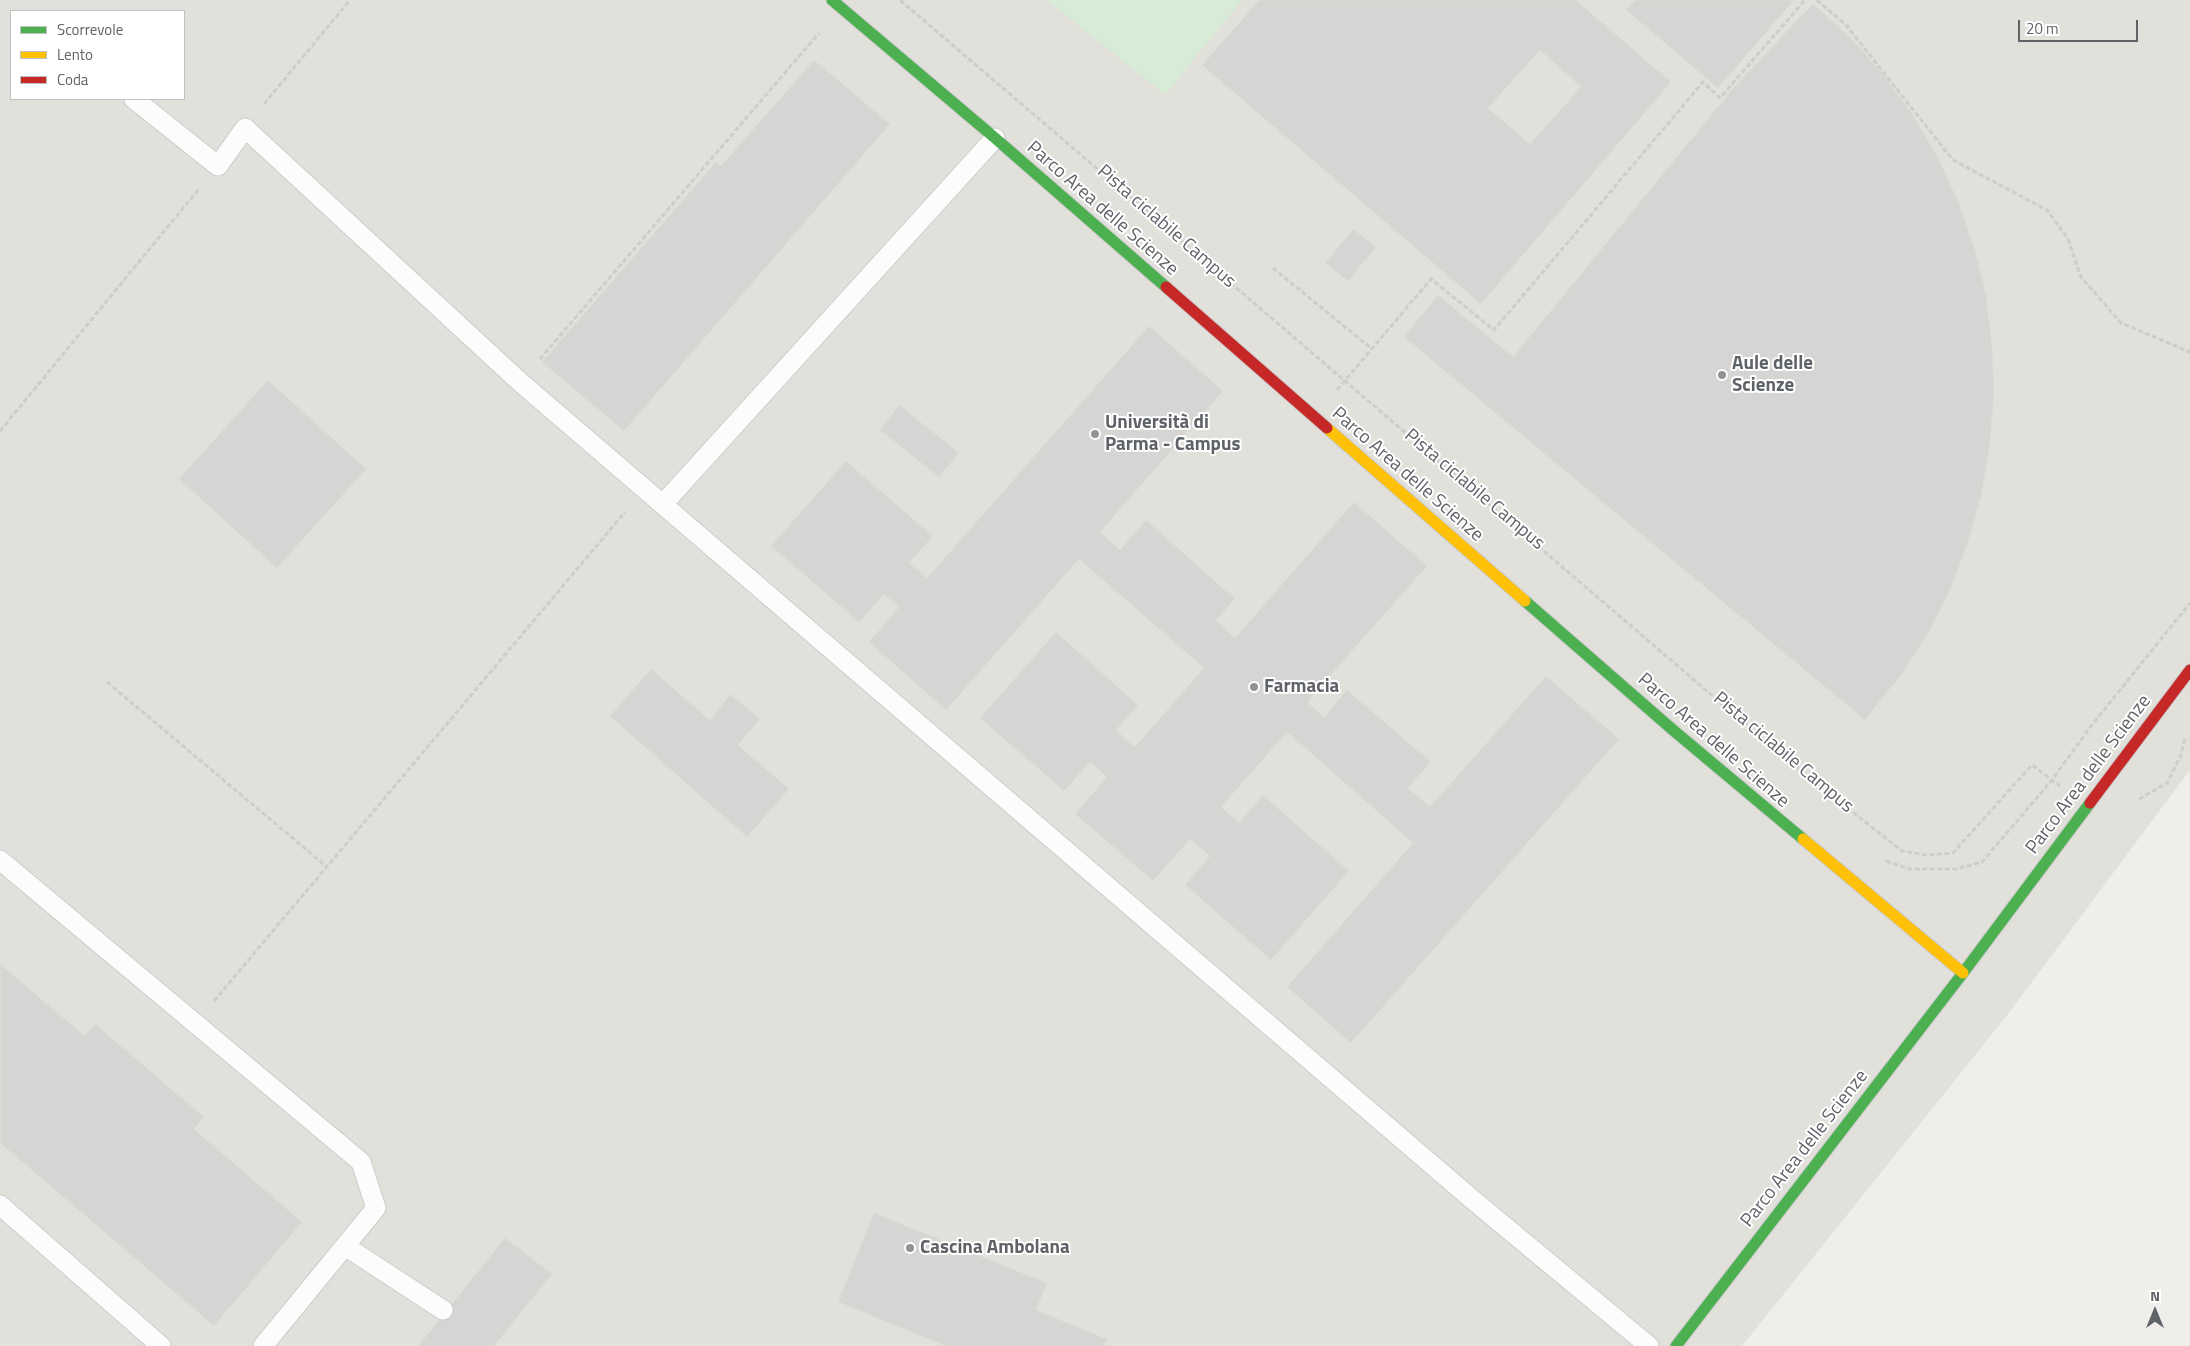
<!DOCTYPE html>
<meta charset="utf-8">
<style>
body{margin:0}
#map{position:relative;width:2190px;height:1346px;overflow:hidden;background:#efeeea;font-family:"Titillium Web",sans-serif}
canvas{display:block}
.legend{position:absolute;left:10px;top:10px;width:175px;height:90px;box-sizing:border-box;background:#fff;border:1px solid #bfc1c3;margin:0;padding:6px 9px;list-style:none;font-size:15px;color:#5f6368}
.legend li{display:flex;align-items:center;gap:10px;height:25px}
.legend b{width:25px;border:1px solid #bfc1c3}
.north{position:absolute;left:2130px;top:1286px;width:50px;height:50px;-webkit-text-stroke:4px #fff;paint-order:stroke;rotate:0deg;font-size:14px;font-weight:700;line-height:20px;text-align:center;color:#5f6368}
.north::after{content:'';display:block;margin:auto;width:18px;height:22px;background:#5f6368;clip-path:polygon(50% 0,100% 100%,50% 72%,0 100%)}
.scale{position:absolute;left:2018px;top:20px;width:120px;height:22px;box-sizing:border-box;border:2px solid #5f6368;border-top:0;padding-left:6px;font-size:15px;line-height:18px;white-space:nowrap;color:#5f6368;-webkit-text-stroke:4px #fff;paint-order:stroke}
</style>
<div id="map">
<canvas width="2190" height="1346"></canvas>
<ul class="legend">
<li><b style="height:6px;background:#4caf50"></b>Scorrevole</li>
<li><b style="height:6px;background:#ffc107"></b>Lento</li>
<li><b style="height:6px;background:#c62828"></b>Coda</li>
</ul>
<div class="north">N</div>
<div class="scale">20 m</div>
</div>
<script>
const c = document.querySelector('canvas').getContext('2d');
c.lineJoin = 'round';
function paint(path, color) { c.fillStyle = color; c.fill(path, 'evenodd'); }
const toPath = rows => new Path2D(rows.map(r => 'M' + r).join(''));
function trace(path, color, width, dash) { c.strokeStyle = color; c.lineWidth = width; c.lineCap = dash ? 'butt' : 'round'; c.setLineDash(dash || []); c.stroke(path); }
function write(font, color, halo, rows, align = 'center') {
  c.font = font + ' "Titillium Web",sans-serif'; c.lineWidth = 4; c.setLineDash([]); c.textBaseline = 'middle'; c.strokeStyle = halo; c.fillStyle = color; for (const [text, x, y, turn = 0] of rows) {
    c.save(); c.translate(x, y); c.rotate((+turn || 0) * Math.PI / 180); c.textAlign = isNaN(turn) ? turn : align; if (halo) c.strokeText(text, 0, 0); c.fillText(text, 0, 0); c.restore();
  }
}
const education = toPath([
 [0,0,2190,0,2190,770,2008,1014,1742,1346,0,1346],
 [11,11,184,11,184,99,11,99]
]);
const green = toPath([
 [1047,0,1242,0,1165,95]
]);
const building = toPath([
 [1259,0,1576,0,1671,82,1481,304,1202,65,1259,0],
 [1635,0,1794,0,1718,88,1626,10,1635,0],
 [1813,4,1850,37,1883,74,1912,114,1937,156,1958,201,1974,247,1986,295,1992,345,1994,394,1990,443,1982,492,1969,539,1952,586,1930,630,1903,672,1865,720,1404,337,1438,295,1513,357,1735,86,1813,4],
 [1540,50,1581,87,1530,144,1488,108,1540,50],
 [814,60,890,124,624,431,542,362,716,162,721,166,814,60],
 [1353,229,1376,247,1348,281,1325,263,1353,229],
 [1149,326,1223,391,1100,532,1120,550,1146,520,1235,599,1216,620,1235,638,1354,502,1427,566,1307,702,1324,717,1347,690,1431,762,1408,788,1430,807,1546,676,1619,739,1351,1043,1287,987,1413,843,1287,732,1221,807,1239,823,1263,795,1349,871,1271,960,1185,885,1210,856,1190,839,1153,881,1075,814,1107,777,1090,762,1064,791,980,718,1056,632,1138,705,1116,730,1135,747,1204,668,1079,559,946,710,869,642,899,607,884,594,859,622,771,546,846,461,933,536,909,563,927,578,1149,326],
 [268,380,366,469,277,568,179,479,268,380],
 [899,405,959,453,939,477,880,430,899,405],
 [651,669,710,720,730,694,760,719,738,745,789,789,747,837,610,716,651,669],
 [0,964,85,1036,95,1024,204,1117,194,1129,302,1222,214,1326,0,1143,0,964],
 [874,1213,1047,1283,1036,1310,1107,1339,1104,1346,946,1346,838,1302,874,1213],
 [505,1238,552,1274,494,1346,418,1346,505,1238]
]);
const path = toPath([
 [900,0,1797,768,1902,851,1926,855,1953,853,2032,765,2060,786],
 [1817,0,1846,25,1953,160,2047,210,2068,239,2081,277,2121,323,2190,352],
 [264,104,350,0],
 [1273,268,1372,349],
 [540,359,819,33],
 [1337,390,1431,279,1494,330,1703,82,1720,98,1805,0],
 [0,431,198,190],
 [107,682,327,867],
 [2139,799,2167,783,2181,755,2185,737],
 [1886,861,1910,869,1956,869,1982,862,2052,780,2091,726,2190,603],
 [214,1001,625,512]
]);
const lane = toPath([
 [134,99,218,166,245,128,520,382,1473,1200,1649,1346],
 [663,504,995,138],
 [0,860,361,1162,376,1208,263,1346],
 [0,1205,161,1346],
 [345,1246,443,1310]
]);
const fast = toPath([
 [832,0,995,138,1166,287],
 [1525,601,1673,730,1803,839],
 [1676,1346,1963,973,2090,803]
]);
const slow = toPath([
 [1327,428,1525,601],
 [1803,839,1963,973]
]);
const jam = toPath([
 [1166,287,1327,428],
 [2090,803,2190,670]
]);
const markers = [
 [1722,375,5,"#919496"],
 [1095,434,5,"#919496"],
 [1254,687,5,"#919496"],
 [910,1248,5,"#919496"]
];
const streetNames = [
 ["Parco Area delle Scienze",1102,209,41],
 ["Pista ciclabile Campus",1166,227,41],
 ["Parco Area delle Scienze",1407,475,41],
 ["Pista ciclabile Campus",1474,490,40],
 ["Parco Area delle Scienze",1713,741,41],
 ["Pista ciclabile Campus",1783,753,40],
 ["Parco Area delle Scienze",2089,775,-53],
 ["Parco Area delle Scienze",1805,1149,-52]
];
const poiNames = [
 ["Aule delle",1732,364],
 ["Scienze",1732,386],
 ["Università di",1105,423],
 ["Parma - Campus",1105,445],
 ["Farmacia",1264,687],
 ["Cascina Ambolana",920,1248]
];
paint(education, '#e2e0da');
paint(green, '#d8ebd6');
paint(building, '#d6d5d3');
trace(building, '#deddd9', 1);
trace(lane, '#cbcccc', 21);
trace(fast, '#cacacb', 13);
trace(slow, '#cacacb', 13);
trace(jam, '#cacacb', 13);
trace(path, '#cacfcc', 3, [5, 2.5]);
trace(lane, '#fdfcfc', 19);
trace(fast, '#4caf50', 11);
trace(slow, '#ffc107', 11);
trace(jam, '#c62828', 11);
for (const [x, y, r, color] of markers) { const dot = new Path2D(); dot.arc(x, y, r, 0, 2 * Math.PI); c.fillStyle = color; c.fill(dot); trace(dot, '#fff', 2); }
write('19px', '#5f6368', '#fff', streetNames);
write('bold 19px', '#5f6368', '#fff', poiNames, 'left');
</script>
